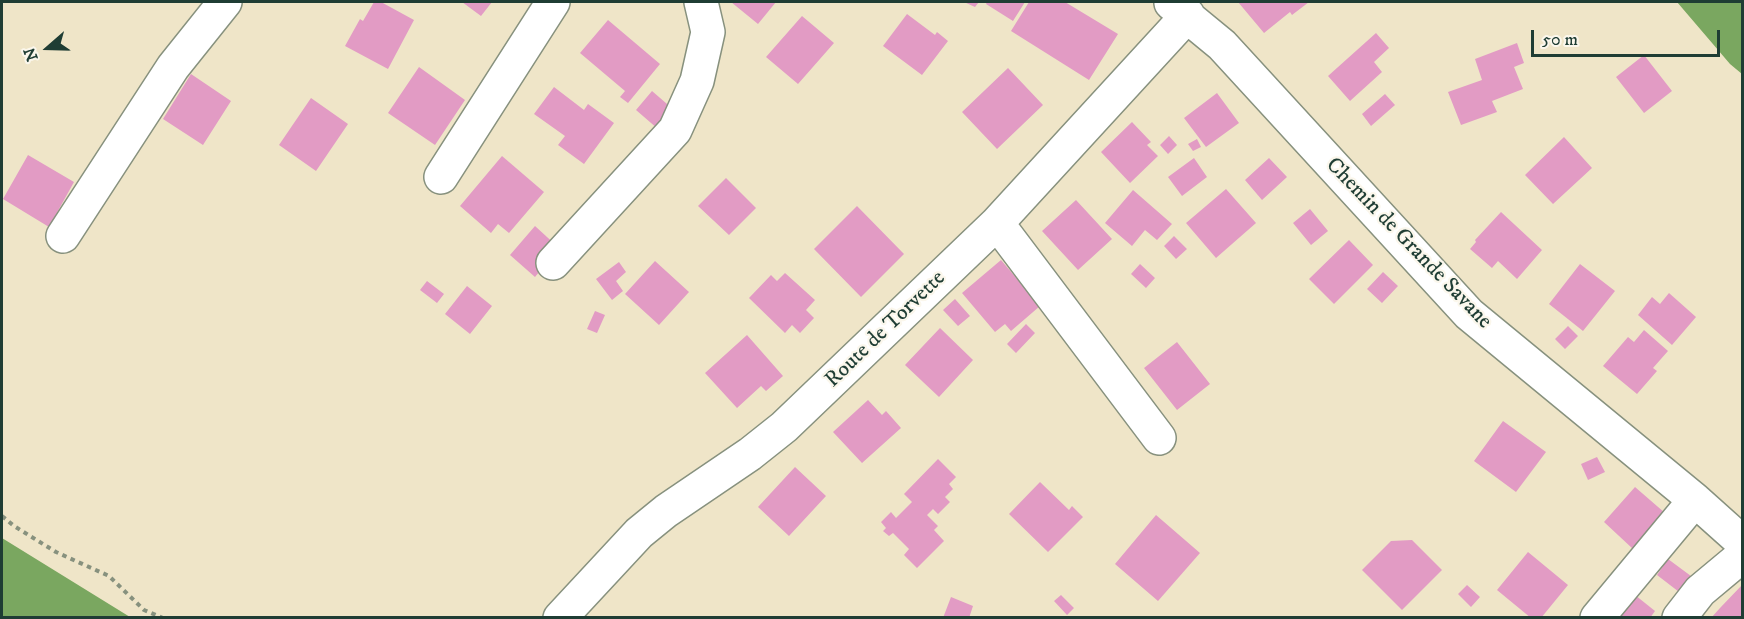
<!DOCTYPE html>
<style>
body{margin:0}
#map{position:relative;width:1744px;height:619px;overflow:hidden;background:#efe5c8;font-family:"IM FELL DW Pica",serif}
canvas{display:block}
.frame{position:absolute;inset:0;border:3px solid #1f3d34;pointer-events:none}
.north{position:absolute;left:18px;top:18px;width:60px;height:60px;-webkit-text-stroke:4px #fbf7ec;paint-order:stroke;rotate:250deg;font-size:16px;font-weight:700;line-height:24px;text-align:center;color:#1f3d34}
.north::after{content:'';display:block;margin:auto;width:21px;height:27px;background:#1f3d34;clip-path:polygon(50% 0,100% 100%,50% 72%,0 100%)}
.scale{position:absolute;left:1531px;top:30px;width:189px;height:27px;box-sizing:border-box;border:3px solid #1f3d34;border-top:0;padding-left:8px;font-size:18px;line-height:21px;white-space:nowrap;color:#1f3d34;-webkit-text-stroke:4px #fbf7ec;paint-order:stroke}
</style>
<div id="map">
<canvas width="1744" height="619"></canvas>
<div class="frame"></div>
<div class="north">N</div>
<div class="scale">50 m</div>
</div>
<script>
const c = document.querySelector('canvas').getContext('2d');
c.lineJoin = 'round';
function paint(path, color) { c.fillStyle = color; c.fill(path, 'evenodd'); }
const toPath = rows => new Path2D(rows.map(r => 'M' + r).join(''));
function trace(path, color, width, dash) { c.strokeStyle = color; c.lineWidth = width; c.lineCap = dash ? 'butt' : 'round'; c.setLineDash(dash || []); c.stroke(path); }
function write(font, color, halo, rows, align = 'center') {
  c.font = font + ' "IM FELL DW Pica",serif'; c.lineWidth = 4.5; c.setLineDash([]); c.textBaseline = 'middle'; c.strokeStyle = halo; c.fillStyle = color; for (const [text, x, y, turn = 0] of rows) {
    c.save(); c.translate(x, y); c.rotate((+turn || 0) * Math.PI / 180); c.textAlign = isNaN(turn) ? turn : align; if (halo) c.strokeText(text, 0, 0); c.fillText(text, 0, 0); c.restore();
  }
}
const forest = toPath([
 [1677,2,1742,2,1742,74,1730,64],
 [2,538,130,617,2,617]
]);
const building = toPath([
 [374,2,381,2,414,20,388,69,345,46,360,19,363,21],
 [462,2,492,2,481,16],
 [731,2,776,2,758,24],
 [964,2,979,2,975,7],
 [987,2,1025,2,1013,21,986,4],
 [1029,2,1065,2,1118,34,1089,80,1011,31],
 [1238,2,1309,2,1292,15,1290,12,1264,33],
 [907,14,935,35,937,32,948,41,922,75,883,46],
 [802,16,834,43,798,84,766,57],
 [608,20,660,64,628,103,620,97,625,91,580,53],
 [1376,33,1389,48,1374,62,1382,72,1350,101,1328,76],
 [1517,43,1524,63,1514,67,1523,89,1492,101,1497,112,1461,125,1448,92,1482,80,1475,59],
 [1644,55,1672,91,1644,113,1616,77],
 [419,67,465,100,435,145,388,113],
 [1008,68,1043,105,997,149,962,112],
 [191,74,231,101,203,145,163,119],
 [554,87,584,110,588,104,614,123,584,164,558,145,565,136,534,114],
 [652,91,674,110,658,129,636,110],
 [1217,93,1239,123,1206,147,1184,118],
 [1385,94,1395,105,1371,126,1362,114],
 [311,98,348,124,316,171,279,145],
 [1132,122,1151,142,1147,145,1158,156,1130,183,1101,152],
 [1169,136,1177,145,1168,154,1160,145],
 [1564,137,1592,168,1553,204,1525,175],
 [1197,139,1201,147,1193,151,1188,144],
 [28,155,74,182,49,227,3,199],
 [502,156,544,192,509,233,498,224,491,233,460,206],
 [1194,158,1207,177,1182,196,1168,177],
 [1269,158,1287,177,1262,200,1245,180],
 [726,178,756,208,729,235,698,206],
 [1226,189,1256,223,1216,258,1186,223],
 [1133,190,1172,224,1157,240,1145,230,1132,246,1105,223],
 [1076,200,1112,239,1078,270,1042,231],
 [857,206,904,254,861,297,814,249],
 [1310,209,1328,231,1311,245,1293,223],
 [1501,212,1542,250,1517,279,1498,261,1492,268,1470,249,1476,242,1475,240],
 [535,226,559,248,535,277,510,255],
 [1174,236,1187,249,1176,259,1164,246],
 [1349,240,1373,265,1334,304,1309,279],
 [1001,260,1040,306,1011,331,1005,324,995,332,962,293],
 [655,261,689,292,659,325,625,294],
 [619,262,626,272,616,281,623,291,612,300,596,279],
 [1140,264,1155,278,1146,288,1131,274],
 [1580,264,1615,291,1583,331,1549,304],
 [1383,272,1398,286,1382,303,1367,289],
 [785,273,815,300,806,310,814,318,800,333,792,325,785,333,749,298,771,275,777,281],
 [427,281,444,294,437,303,420,290],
 [467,286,492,306,470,334,445,314],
 [1669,293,1696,317,1672,345,1638,315,1652,297,1660,304],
 [955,299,970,316,958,326,943,310],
 [595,311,605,315,597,333,587,329],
 [1026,324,1035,333,1016,353,1007,344],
 [1568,326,1578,336,1565,349,1555,339],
 [940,328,973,360,939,397,905,365],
 [1644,330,1668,351,1653,368,1657,371,1637,394,1603,366,1628,337,1634,342],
 [747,335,783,376,766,391,761,386,737,408,705,373],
 [1177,342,1210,384,1177,410,1144,368],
 [868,400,882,415,886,411,901,428,862,463,833,432],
 [1503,421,1546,452,1516,492,1474,461],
 [1597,457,1605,472,1588,480,1581,464],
 [938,459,956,477,949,484,953,489,945,497,950,502,938,514,933,509,927,515,938,526,934,530,944,541,917,568,904,555,909,549,893,533,889,536,883,531,886,528,881,522,891,512,896,518,912,502,904,494],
 [795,467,826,496,789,536,758,507],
 [1040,482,1069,510,1072,506,1083,517,1048,552,1009,514],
 [1635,487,1665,513,1633,549,1604,522],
 [1156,515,1200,553,1158,601,1115,564],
 [1412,540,1442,570,1402,610,1362,570,1391,541],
 [1528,552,1568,585,1541,618,1531,618,1497,590],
 [1668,559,1695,579,1683,595,1657,575],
 [1467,585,1480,597,1471,607,1458,594],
 [1742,585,1742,618,1711,618,1720,608],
 [1061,595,1074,608,1067,615,1054,601],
 [1635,595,1655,611,1650,618,1617,618],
 [951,597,973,606,969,618,943,618]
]);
const path = toPath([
 [2,516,14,526,56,552,109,576,144,610,163,618]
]);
const minor = toPath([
 [1171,3,1222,45,1469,314,1695,500,1742,542],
 [441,177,553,2],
 [997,223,1159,438],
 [63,236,173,67,225,2],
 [553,263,675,130,697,81,708,32,701,2],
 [560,618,639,533,666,511,750,454,784,427,997,223,1188,15],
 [1597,618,1695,500],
 [1679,618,1700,591,1742,556]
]);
const streetNames = [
 ["Chemin de Grande Savane",1408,244,46],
 ["Route de Torvette",886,330,-44]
];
paint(forest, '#7aa760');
paint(building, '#e29bc4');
trace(minor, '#87917e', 36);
trace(path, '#87917e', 4, [4.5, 4.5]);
trace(minor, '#fff', 33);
write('22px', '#1f3d34', '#fbf7ec', streetNames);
</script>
